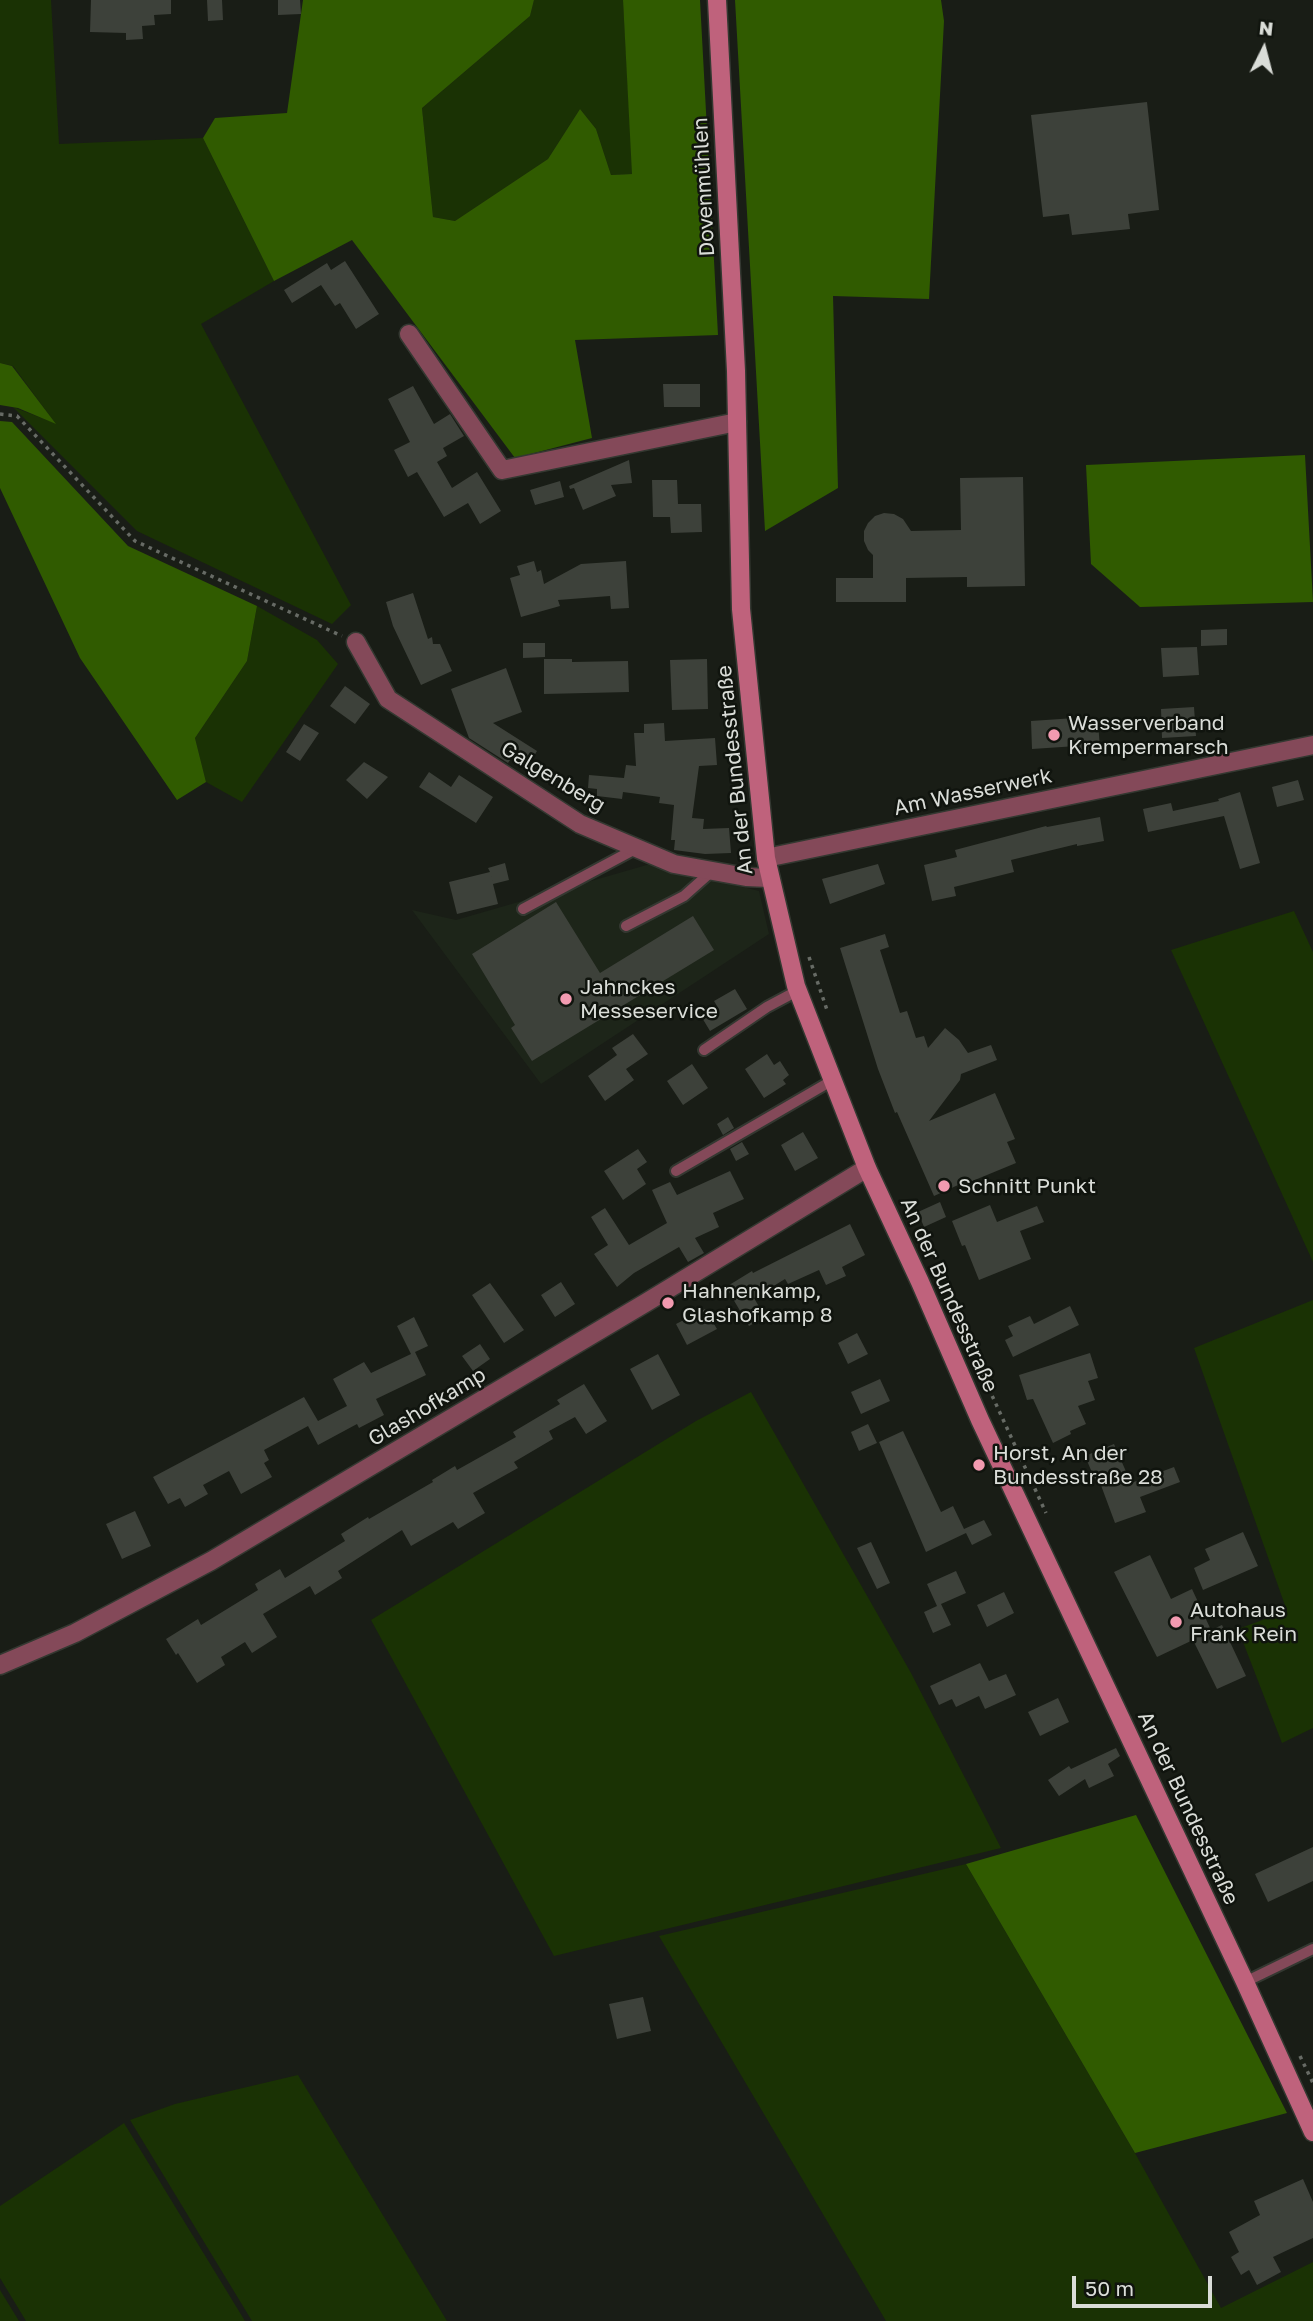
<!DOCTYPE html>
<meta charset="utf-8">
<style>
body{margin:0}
#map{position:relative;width:1313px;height:2321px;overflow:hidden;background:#191d16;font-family:"Golos Text",sans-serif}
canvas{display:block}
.north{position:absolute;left:1229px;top:14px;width:70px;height:70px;-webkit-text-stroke:5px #10140e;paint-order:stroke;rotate:6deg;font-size:19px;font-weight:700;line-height:28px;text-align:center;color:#daddd8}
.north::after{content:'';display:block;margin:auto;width:24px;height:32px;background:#daddd8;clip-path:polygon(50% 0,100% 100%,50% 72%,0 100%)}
.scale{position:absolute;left:1072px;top:2276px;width:140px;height:32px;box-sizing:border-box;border:4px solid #daddd8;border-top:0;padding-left:9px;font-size:21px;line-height:24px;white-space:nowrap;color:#daddd8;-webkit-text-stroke:5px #10140e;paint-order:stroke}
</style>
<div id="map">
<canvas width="1313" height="2321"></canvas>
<div class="north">N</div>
<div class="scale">50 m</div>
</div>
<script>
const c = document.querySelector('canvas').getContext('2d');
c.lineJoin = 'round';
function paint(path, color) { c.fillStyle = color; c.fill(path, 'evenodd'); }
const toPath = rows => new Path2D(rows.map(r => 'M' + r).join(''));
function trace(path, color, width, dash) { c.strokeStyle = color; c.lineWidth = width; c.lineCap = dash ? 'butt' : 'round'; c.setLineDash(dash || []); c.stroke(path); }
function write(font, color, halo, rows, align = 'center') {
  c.font = font + ' "Golos Text",sans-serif'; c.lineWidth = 5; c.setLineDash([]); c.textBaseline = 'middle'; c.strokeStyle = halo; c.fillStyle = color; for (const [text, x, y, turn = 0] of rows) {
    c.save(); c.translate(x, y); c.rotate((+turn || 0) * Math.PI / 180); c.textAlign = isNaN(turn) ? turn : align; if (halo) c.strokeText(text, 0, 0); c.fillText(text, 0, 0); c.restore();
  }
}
const built = toPath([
 [657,862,674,870,759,891,769,934,541,1084,412,910,456,920]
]);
const green = toPath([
 [0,0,51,0,59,144,203,138,274,281,201,324,351,605,332,624,137,531,13,407,55,423,13,366,0,363],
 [534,0,623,0,633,174,611,175,596,129,580,109,548,159,455,221,433,217,422,108,530,16],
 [257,606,317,640,338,664,242,802,206,782,195,738,247,661],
 [1294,911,1313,952,1313,1262,1171,950],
 [1313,1300,1313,1728,1282,1743,1238,1629,1287,1611,1194,1348],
 [751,1392,911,1673,1001,1848,554,1956,371,1620,696,1421],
 [966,1864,1135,2153,1221,2308,1313,2262,1313,2321,886,2321,659,1936],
 [298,2075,447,2321,252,2321,130,2120,175,2104],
 [124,2123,245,2321,26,2321,0,2278,0,2206],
 [0,2290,19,2321,0,2321]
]);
const forest = toPath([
 [303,0,534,0,530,16,422,108,433,217,455,221,548,159,580,109,596,129,611,175,632,174,623,0,700,0,718,335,575,340,592,438,515,458,352,240,274,281,203,138,215,118,287,113],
 [735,0,941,0,944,21,929,299,833,296,838,488,765,531],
 [0,363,12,366,56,424,18,408,0,405],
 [0,421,12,422,128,546,257,606,247,661,195,738,206,782,177,800,80,658,0,488],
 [1305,455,1313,602,1140,607,1091,564,1086,465],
 [1136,1815,1287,2113,1135,2153,966,1864]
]);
const building = toPath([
 [91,0,171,0,171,14,154,15,155,25,142,26,143,39,126,40,126,33,90,32],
 [207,0,222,0,223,20,208,21],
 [278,0,300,0,301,14,278,15],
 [1147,102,1159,210,1128,214,1130,229,1072,235,1069,214,1043,217,1031,115],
 [345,261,379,314,356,329,340,303,335,306,321,285,292,303,284,290,327,263,331,270],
 [663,384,700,384,700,407,664,407],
 [413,386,434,424,450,414,464,436,443,448,447,456,437,462,452,488,477,472,501,511,480,524,468,503,444,517,417,472,408,477,394,450,410,442,388,399],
 [629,460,632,483,611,485,616,496,583,510,574,488,570,489,569,486],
 [1023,477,1025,586,967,587,967,577,906,578,906,602,836,602,836,578,873,578,873,555,868,550,864,541,864,531,868,523,875,516,884,513,894,514,903,519,911,531,961,530,960,478],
 [652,480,677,480,678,504,701,504,702,532,671,533,670,517,653,517],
 [560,481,564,497,535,505,530,490],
 [534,561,537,572,541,570,544,584,581,564,626,561,629,608,611,609,610,596,558,600,560,606,521,617,510,578,520,575,517,566],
 [413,593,428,639,432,637,433,644,440,644,452,671,421,685,393,626,386,602],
 [1227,629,1227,645,1201,646,1201,630],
 [523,643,545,643,545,657,523,658],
 [1197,647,1199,675,1163,677,1161,648],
 [544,659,572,659,572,662,628,661,629,692,544,694],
 [707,659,708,709,672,710,670,660],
 [506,668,522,712,493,723,537,751,527,767,512,757,508,763,469,738,451,689],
 [345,686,370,704,355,724,330,706],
 [1194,707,1196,736,1162,738,1161,709],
 [1075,718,1075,723,1098,721,1100,749,1077,751,1077,746,1032,749,1031,721],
 [664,723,665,741,715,738,717,765,699,766,692,818,704,819,703,829,729,828,731,853,705,854,674,850,675,840,671,840,674,805,659,803,660,797,623,792,622,799,597,796,597,789,588,788,589,775,624,778,626,765,636,766,634,733,644,733,644,724],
 [304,724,319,733,300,761,286,752],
 [364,762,388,777,367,799,346,780],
 [429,772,451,787,459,775,493,797,476,823,419,787],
 [1298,780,1304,800,1277,807,1272,787],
 [1240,792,1260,863,1240,869,1224,816,1148,832,1143,809,1171,803,1173,811,1219,801,1218,799],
 [1100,817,1104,841,1077,846,1077,844,1011,860,1014,872,954,887,956,896,932,901,924,865,957,857,955,850,1046,826,1047,827],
 [505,863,509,880,493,884,490,872,498,904,457,914,449,882,490,872,488,868],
 [878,864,885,884,830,904,822,879],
 [556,902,600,973,693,916,714,950,532,1061,511,1028,515,1025,472,954],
 [885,934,889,947,880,950,900,1013,907,1011,916,1038,924,1036,928,1048,945,1028,959,1040,968,1053,991,1045,997,1060,961,1074,960,1080,929,1121,995,1093,1015,1139,1007,1142,1016,1163,970,1182,969,1180,934,1196,897,1112,895,1113,878,1069,840,948],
 [735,989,747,1009,710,1031,701,1016,717,1006,714,1001],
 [633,1034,648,1054,626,1069,634,1080,605,1101,588,1076,617,1055,612,1048],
 [767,1054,774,1065,780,1061,789,1075,783,1080,786,1084,764,1098,745,1069],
 [692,1064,708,1088,683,1105,667,1081],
 [728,1117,734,1128,723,1135,717,1124],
 [803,1132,818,1158,795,1171,781,1145],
 [742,1142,749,1154,736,1161,730,1149],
 [638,1149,647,1162,637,1169,646,1184,623,1200,604,1171],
 [730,1171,744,1199,713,1213,719,1227,695,1238,704,1253,688,1262,679,1247,634,1273,617,1287,594,1254,608,1245,591,1217,605,1208,629,1245,667,1223,652,1190,670,1182,677,1195],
 [940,1202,946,1217,924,1227,918,1212],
 [990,1205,997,1222,1037,1206,1044,1222,1020,1231,1031,1259,979,1280,965,1245,962,1246,952,1221],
 [850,1224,865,1255,842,1267,846,1276,826,1285,819,1270,788,1284,785,1279,754,1298,765,1317,749,1326,726,1287,752,1271,753,1273],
 [561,1282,575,1304,555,1317,541,1295],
 [490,1283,524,1330,504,1343,472,1295],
 [1070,1306,1079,1325,1013,1357,1005,1340,1013,1336,1008,1326,1030,1316,1034,1324],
 [705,1309,717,1329,687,1345,676,1324],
 [414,1317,428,1346,415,1352,426,1375,376,1399,384,1415,359,1428,357,1424,318,1445,308,1426,264,1450,269,1460,264,1463,272,1477,241,1494,229,1471,203,1485,208,1494,185,1507,180,1498,168,1504,153,1477,304,1397,318,1421,347,1406,333,1379,364,1362,371,1373,411,1354,397,1326],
 [857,1333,868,1354,848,1364,838,1343],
 [480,1344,490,1359,473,1371,462,1356],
 [1090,1353,1098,1378,1088,1381,1095,1400,1078,1406,1086,1424,1070,1431,1071,1434,1053,1443,1033,1399,1027,1400,1019,1375],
 [658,1354,680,1395,652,1410,630,1369],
 [880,1379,890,1401,861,1414,851,1392],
 [584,1384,607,1421,586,1434,575,1417,549,1431,553,1439,514,1462,518,1468,473,1493,485,1513,458,1529,453,1522,411,1546,402,1530,338,1571,342,1578,315,1595,310,1586,263,1614,277,1637,252,1653,245,1642,221,1657,225,1665,197,1683,178,1653,176,1655,166,1639,198,1619,201,1625,258,1590,255,1584,280,1569,285,1578,345,1541,341,1534,368,1517,369,1519,433,1482,432,1480,455,1466,457,1470,516,1437,513,1432,560,1404,557,1400],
 [868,1424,877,1443,859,1451,851,1432],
 [903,1431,941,1512,953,1506,964,1529,984,1520,992,1535,972,1545,966,1533,926,1552,879,1442],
 [1114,1444,1131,1483,1174,1467,1180,1482,1140,1497,1146,1512,1115,1523,1099,1480,1096,1482,1085,1456],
 [135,1511,151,1546,122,1559,106,1524],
 [1243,1532,1258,1566,1203,1590,1194,1568,1210,1560,1205,1549],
 [871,1542,890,1583,877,1589,857,1548],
 [1150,1555,1171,1599,1192,1589,1211,1630,1222,1625,1246,1676,1217,1689,1193,1640,1157,1657,1114,1572],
 [956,1571,966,1593,941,1604,951,1625,933,1633,924,1612,937,1606,927,1584],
 [1004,1592,1014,1613,987,1627,977,1605],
 [980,1663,989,1681,1006,1674,1016,1695,985,1709,979,1696,956,1707,952,1699,939,1705,930,1686],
 [1058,1698,1069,1722,1040,1736,1028,1712],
 [1116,1748,1120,1756,1108,1764,1114,1776,1089,1788,1085,1779,1059,1796,1048,1780,1069,1766,1071,1769],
 [1313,1847,1313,1881,1268,1902,1255,1874],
 [643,1997,651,2031,617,2039,609,2004],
 [1303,2179,1313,2202,1313,2238,1273,2257,1281,2272,1257,2285,1249,2270,1241,2275,1231,2257,1239,2252,1229,2232,1260,2215,1254,2201]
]);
const path = toPath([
 [0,414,17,416,135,541,342,636],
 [809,957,827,1010],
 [978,1365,1046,1513],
 [1300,2056,1313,2083]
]);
const service = toPath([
 [523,909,637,848],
 [626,926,684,896,711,872],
 [704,1050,767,1007,797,991],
 [676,1171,833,1080],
 [1245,1982,1313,1949]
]);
const minor = toPath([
 [409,334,502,470,737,422],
 [356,642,388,699,580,824,674,864,746,877,769,878],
 [766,858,1313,745],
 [0,1665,75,1633,211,1561,647,1302,867,1168]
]);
const secondary = toPath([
 [717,0,736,371,741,609,766,858,796,986,867,1168,920,1282,980,1420,1245,1982,1313,2132]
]);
const markers = [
 [1054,735,7,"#f29ab0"],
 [566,999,7,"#f29ab0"],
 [944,1186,7,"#f29ab0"],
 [668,1303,7,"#f29ab0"],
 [979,1465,7,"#f29ab0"],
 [1176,1622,7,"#f29ab0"]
];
const streetNames = [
 ["Dovenmühlen",704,187,-93],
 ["An der Bundesstraße",735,770,-96],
 ["Galgenberg",553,777,31],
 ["Am Wasserwerk",973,792,-12],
 ["An der Bundesstraße",949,1295,66],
 ["Glashofkamp",427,1407,-31],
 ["An der Bundesstraße",1188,1808,65]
];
const poiNames = [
 ["Wasserverband",1068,723],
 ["Krempermarsch",1068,747],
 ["Jahnckes",580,987],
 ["Messeservice",580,1011],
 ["Schnitt Punkt",958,1186],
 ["Hahnenkamp,",682,1291],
 ["Glashofkamp 8",682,1315],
 ["Horst, An der",993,1453],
 ["Bundesstraße 28",993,1477],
 ["Autohaus",1190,1610],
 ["Frank Rein",1190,1634]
];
paint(built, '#1d2519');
paint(green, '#1a3204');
paint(forest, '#305b00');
paint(building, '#3d413a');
trace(service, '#343831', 14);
trace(minor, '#343831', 21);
trace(secondary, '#343831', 21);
trace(path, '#676b65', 3.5, [3.5, 5]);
trace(service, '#844959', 10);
trace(minor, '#844959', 18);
trace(secondary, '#bf627c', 18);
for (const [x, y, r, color] of markers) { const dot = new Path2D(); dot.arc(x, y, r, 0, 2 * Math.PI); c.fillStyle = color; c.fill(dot); trace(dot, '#10140e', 2.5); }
write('21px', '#daddd8', '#10140e', streetNames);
write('21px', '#daddd8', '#10140e', poiNames, 'left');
</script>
